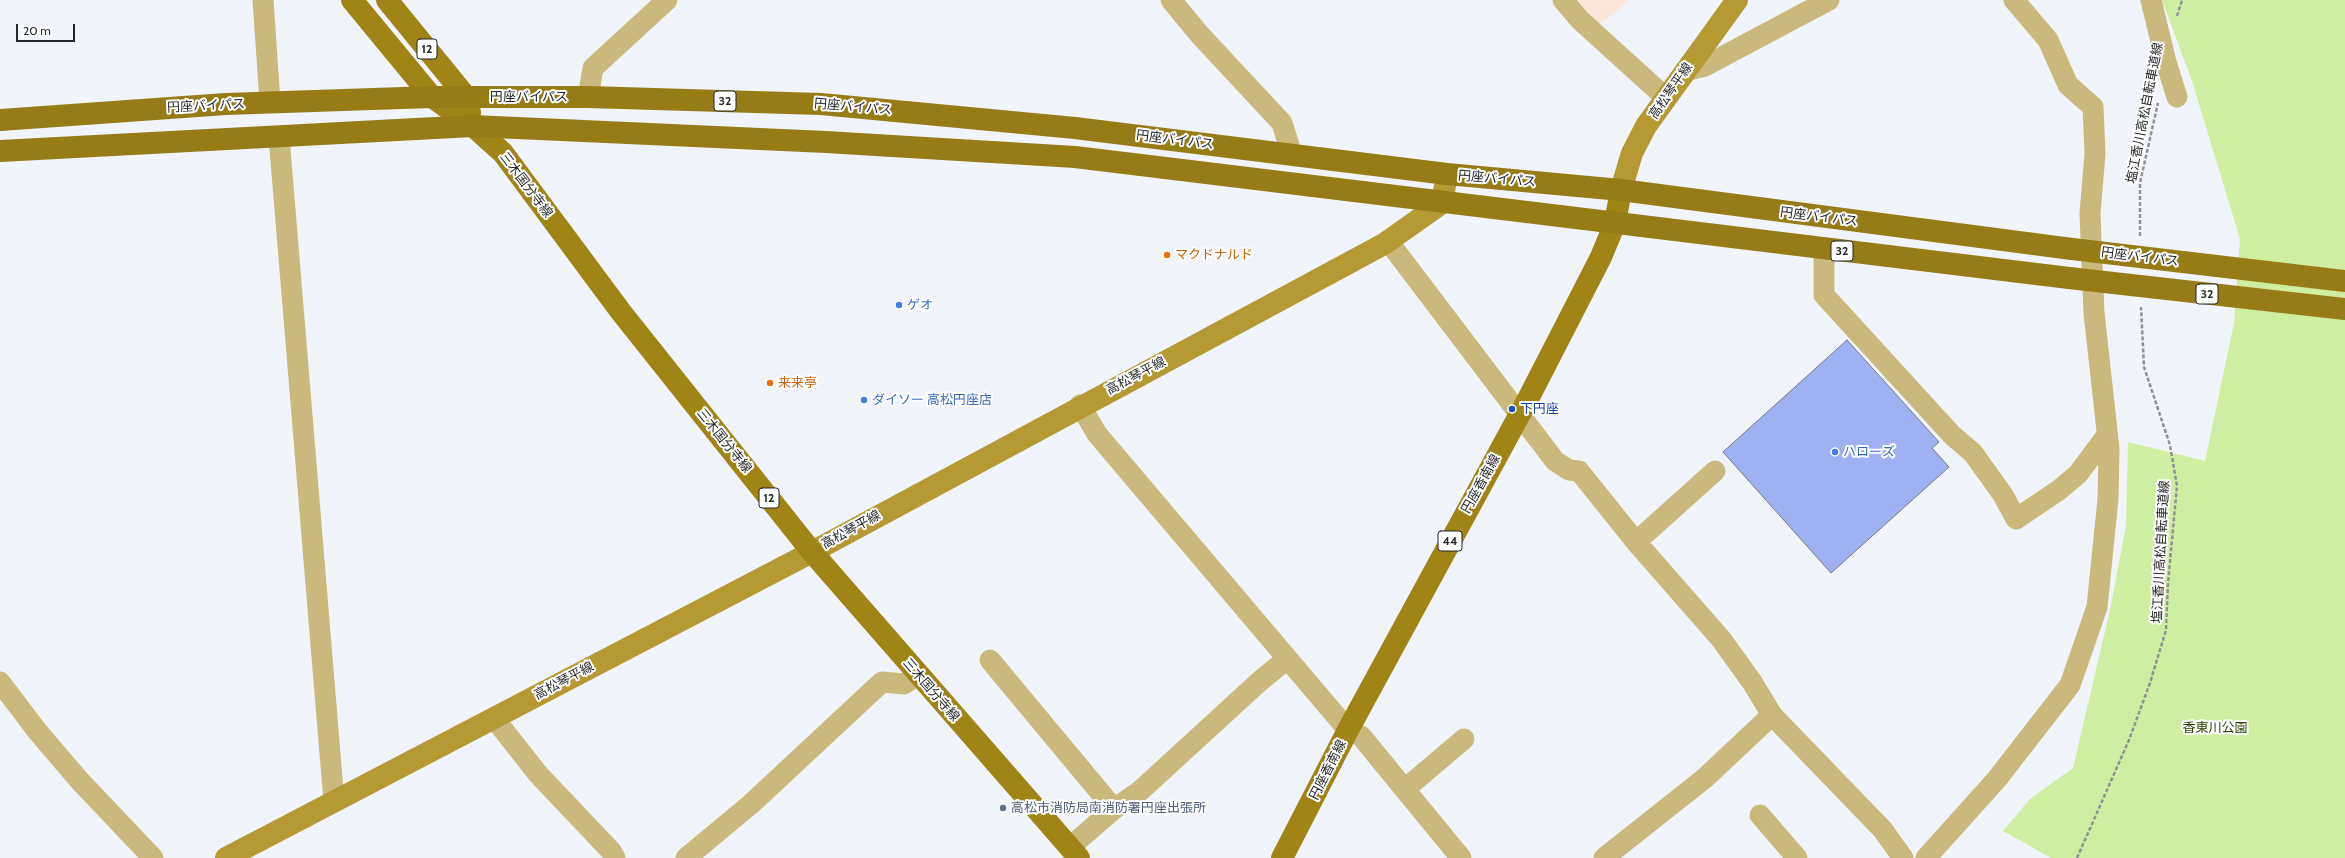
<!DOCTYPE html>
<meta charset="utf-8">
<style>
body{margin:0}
#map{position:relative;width:2345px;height:858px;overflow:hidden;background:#f2f4fb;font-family:Cabin,sans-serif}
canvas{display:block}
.scale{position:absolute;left:16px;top:24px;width:59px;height:18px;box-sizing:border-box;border:2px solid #252628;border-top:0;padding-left:5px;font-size:12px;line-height:14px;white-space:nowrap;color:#252628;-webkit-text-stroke:3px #fff;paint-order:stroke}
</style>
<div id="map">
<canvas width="2345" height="858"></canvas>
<div class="scale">20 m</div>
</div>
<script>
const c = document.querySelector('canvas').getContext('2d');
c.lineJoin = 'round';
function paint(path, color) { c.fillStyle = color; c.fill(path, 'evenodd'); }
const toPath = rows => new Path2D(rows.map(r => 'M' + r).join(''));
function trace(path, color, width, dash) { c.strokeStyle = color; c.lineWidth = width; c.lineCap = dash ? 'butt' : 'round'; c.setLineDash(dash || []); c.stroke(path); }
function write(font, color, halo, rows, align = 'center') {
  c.font = font + ' Cabin,"Noto Sans JP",sans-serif'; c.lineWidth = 4; c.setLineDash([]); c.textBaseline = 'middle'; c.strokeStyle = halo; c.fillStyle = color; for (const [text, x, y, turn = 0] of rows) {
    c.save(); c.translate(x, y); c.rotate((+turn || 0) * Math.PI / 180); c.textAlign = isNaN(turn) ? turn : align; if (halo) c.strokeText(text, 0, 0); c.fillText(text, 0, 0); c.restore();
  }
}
const education = toPath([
 [1572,0,1630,0,1599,25]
]);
const green = toPath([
 [2162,0,2345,0,2345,858,2051,858,2003,831,2030,799,2073,768,2110,610,2126,526,2128,442,2205,461,2234,323,2240,239,2192,81]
]);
const building = toPath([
 [1847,340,1939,442,1932,448,1949,467,1831,573,1723,452,1847,340]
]);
const path = toPath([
 [2177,16,2182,0],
 [2140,236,2140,183,2158,103],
 [2077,858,2129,740,2150,683,2166,630,2168,583,2177,486,2170,445,2144,367,2141,307]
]);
const minor = toPath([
 [263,0,270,102],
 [1171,0,1200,35,1282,123,1292,155],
 [1563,0,1580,20,1666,98],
 [2151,0,2166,62,2177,97],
 [1685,71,1705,66,1829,0],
 [588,97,593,68,667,0],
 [279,137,334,802],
 [1388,241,1555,461,1569,470,1579,471,1636,542,1721,639,1752,682,1772,715,1883,830,1903,858],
 [1824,249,1824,295,1952,435,1973,453,2003,495,2016,519,2059,490,2078,474,2107,435],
 [1080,405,1097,434,1348,730,1361,736,1461,858],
 [1636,542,1715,471],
 [990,660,1114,809],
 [0,682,38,732,79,780,153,858],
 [494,718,538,774,611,851,615,858],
 [1405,789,1464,739],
 [1760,815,1797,858],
 [1070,847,1114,809,1140,791,1260,681,1287,659],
 [686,858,751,804,882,682,904,684,918,675],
 [1604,858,1705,778,1772,715],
 [1926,858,1997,779,2070,685,2097,607,2108,499,2109,449,2094,313,2090,213,2095,154,2093,107,2068,85,2048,40,2014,0]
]);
const secondary = toPath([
 [1621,190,1632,153,1646,126,1737,0],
 [226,858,812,552,1384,244,1442,203,1447,174]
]);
const primary = toPath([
 [352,0,432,97,473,126,503,153,621,312,812,552,1079,858],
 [387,0,467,98,470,113],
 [1282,858,1348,730,1527,401,1601,257,1615,223,1621,190]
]);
const trunk = toPath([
 [0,120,226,104,432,97,588,97,821,104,1075,128,1447,174,1621,190,2072,249],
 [0,151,473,126,826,142,1075,157,2069,278]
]);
const trunkBridge = toPath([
 [2072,249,2345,281],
 [2069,278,2345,309]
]);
const markers = [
 [1167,255,4,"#e8710a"],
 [899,305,4,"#3f7fe0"],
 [770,383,4,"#e8710a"],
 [864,400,4,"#3f7fe0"],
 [1512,409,4,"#1a4fb4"],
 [1835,452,4,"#3f7fe0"],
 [1003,808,4,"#5c6f8a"]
];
const shields = [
 [427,49,20],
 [725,101,22],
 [1842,251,22],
 [2207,294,22],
 [769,498,20],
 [1450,541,24]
];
const shieldNames = [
 ["12",427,49],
 ["32",725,101],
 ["32",1842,251],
 ["32",2207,294],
 ["12",769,498],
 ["44",1450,541]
];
const streetNames = [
 ["高松琴平線",1671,91,-55],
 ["円座バイパス",529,97],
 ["円座バイパス",206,106,-3],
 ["円座バイパス",853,107,5],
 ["塩江香川高松自転車道線",2145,113,-79],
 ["円座バイパス",1175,140,7],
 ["円座バイパス",1497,179,5],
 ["三木国分寺線",526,185,53],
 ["円座バイパス",1819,217,7],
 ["円座バイパス",2140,257,7],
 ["高松琴平線",1136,376,-28],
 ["三木国分寺線",724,441,51],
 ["円座香南線",1481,484,-61],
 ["高松琴平線",851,530,-29],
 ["塩江香川高松自転車道線",2161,552,-87],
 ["高松琴平線",564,681,-28],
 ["三木国分寺線",931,690,49],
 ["円座香南線",1328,770,-63]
];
const foodNames = [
 ["マクドナルド",1175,255],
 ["来来亭",778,383]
];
const shopNames = [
 ["ゲオ",907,305],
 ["ダイソー 高松円座店",872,400],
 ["ハローズ",1843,452]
];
const transitNames = [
 ["下円座",1520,409]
];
const parkNames = [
 ["香東川公園",2215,728]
];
const serviceNames = [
 ["高松市消防局南消防署円座出張所",1011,808]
];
paint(education, '#fce6d9');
paint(green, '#d0eea1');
paint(building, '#a0b1f3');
trace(building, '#76787e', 1);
trace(path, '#909196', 2.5, [4, 2]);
trace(minor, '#cab97d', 21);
trace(secondary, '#b59a34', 22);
trace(primary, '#a08516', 22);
trace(trunk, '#967c16', 22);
trace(trunkBridge, '#967c16', 22);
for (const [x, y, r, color] of markers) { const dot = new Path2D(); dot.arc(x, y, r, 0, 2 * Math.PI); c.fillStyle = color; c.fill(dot); trace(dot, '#fff', 1.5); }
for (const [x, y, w] of shields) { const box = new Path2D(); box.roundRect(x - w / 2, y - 10, w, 20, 3); c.fillStyle = '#fff'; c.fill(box); trace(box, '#252628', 1); }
write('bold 12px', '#252628', null, shieldNames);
write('13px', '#252628', '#fff', streetNames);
write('13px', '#c56008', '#fff', foodNames, 'left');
write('13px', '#366cbe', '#fff', shopNames, 'left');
write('13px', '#164399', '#fff', transitNames, 'left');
write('13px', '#2e4200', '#fff', parkNames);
write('13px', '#4e5e75', '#fff', serviceNames, 'left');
</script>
